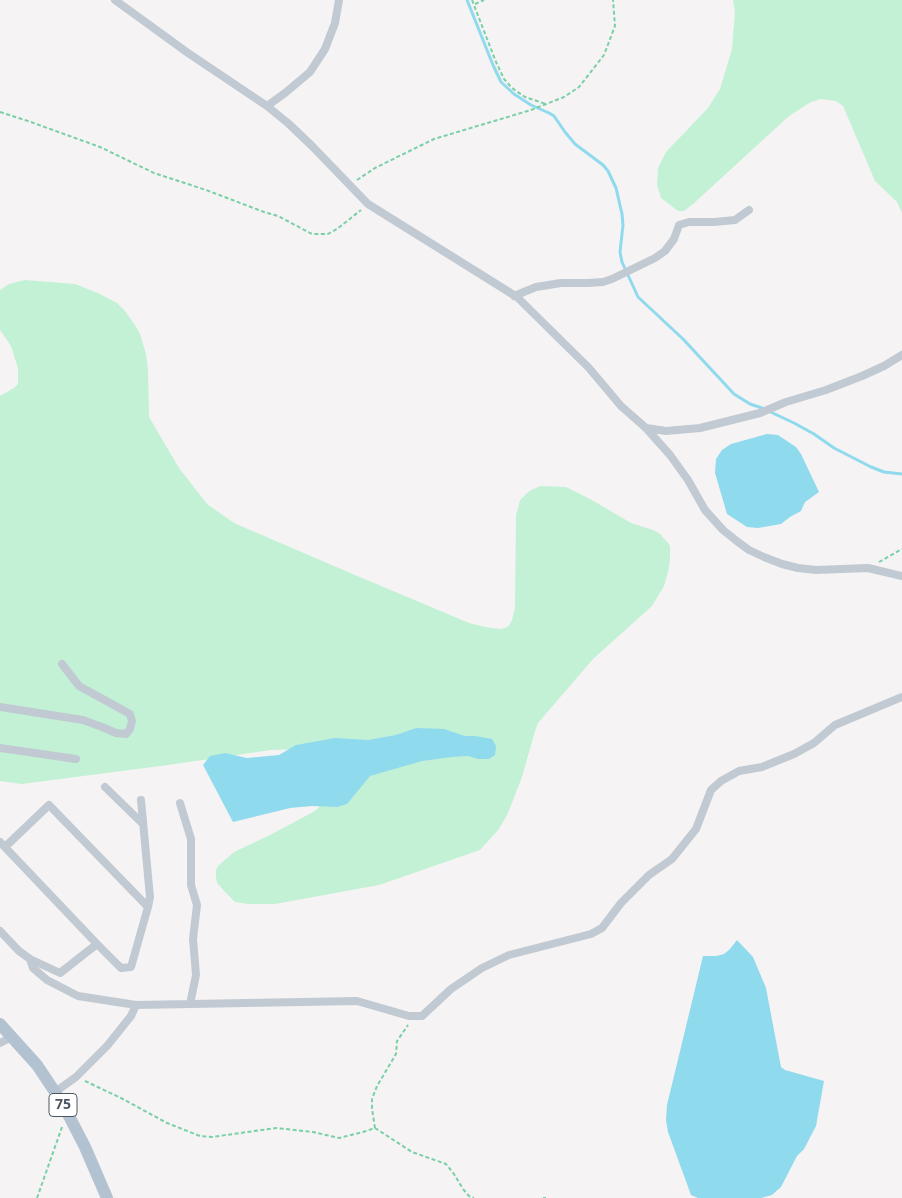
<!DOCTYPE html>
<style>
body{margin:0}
canvas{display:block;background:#f5f3f3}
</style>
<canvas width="902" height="1198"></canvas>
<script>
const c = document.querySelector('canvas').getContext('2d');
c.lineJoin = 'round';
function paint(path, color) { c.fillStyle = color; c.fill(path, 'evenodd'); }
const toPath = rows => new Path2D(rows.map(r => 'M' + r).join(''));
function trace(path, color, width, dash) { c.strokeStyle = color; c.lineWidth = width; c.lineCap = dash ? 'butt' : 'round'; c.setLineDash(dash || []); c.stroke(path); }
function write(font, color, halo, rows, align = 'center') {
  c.font = font + ' "Open Sans",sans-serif'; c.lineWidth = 5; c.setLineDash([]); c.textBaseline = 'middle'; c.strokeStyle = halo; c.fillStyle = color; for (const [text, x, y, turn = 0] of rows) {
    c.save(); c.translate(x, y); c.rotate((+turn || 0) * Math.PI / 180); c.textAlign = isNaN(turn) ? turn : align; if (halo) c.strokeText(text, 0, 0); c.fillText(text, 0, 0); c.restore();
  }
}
const green = toPath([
 [733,0,902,0,902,213,897,202,875,181,843,106,836,101,821,99,811,102,789,116,693,204,684,211,678,211,661,198,657,185,658,168,666,152,708,108,720,89,732,49,735,12],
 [25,280,75,284,100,294,117,303,125,311,135,325,140,334,146,354,148,371,149,417,179,468,207,504,234,523,355,575,469,623,485,627,500,629,505,628,509,626,512,620,515,607,516,516,520,500,527,493,533,489,541,486,566,487,590,499,631,523,653,530,659,533,668,543,670,546,670,560,668,572,664,586,652,606,593,659,538,723,535,731,522,777,508,813,499,829,480,850,379,885,275,904,248,904,235,902,227,894,217,883,216,877,216,870,218,866,234,852,270,835,315,811,319,807,322,801,304,749,271,750,168,765,22,784,0,781,0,396,14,388,18,384,18,368,11,346,0,330,0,290,9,284]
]);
const water = toPath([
 [767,434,778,435,796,447,801,454,819,492,805,502,801,511,790,517,781,524,758,528,747,527,727,514,715,473,716,459,722,450,731,444],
 [416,728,444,729,465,736,475,736,492,739,496,746,495,755,489,759,478,759,468,756,452,757,422,761,370,776,347,804,337,807,312,806,290,808,233,822,203,765,210,756,225,753,247,758,279,755,296,745,335,738,368,740,396,735],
 [737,940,753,957,766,988,781,1067,785,1070,824,1081,816,1126,804,1149,797,1156,781,1187,772,1195,761,1198,698,1198,691,1195,668,1132,666,1120,667,1105,703,956,716,956,724,954,730,949]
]);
const stream = toPath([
 [467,0,493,65,501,82,514,94,531,105,549,113,554,116,565,132,575,144,603,165,608,171,616,188,622,214,623,225,620,252,622,262,638,297,683,339,734,394,750,404,762,408,794,423,814,434,834,448,871,467,884,472,902,474]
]);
const path = toPath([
 [472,0,496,62,504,79,512,88,525,97,546,104],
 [475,4,484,0],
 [0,112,28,121,100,147,154,173,206,190,264,212,278,216,312,234,328,234,337,229,361,210],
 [357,180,375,168,434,139,531,110,564,97,579,87,604,55,615,26,613,0],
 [879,562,902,549],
 [85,1081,121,1098,167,1123,200,1136,212,1137,276,1128,313,1132,339,1138,363,1132,375,1128,412,1152,446,1164,454,1174,463,1189,469,1196,474,1198],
 [375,1128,372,1109,372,1099,377,1086,396,1054,397,1041,408,1025],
 [37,1198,62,1127],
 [543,1198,546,1198]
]);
const street = toPath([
 [115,0,188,53,267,106,289,124,312,146,368,204,517,297,589,368,621,406,646,428,670,455,688,480,705,510,723,530,738,542,749,550,764,557,782,564,798,568,816,570,868,568,902,576],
 [267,106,285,93,310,72,325,49,335,23,339,0],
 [514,296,536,287,561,283,588,283,603,282,612,279,655,258,665,251,674,239,679,225,689,222,714,222,735,220,749,210],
 [646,428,666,431,700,428,760,413,786,402,826,390,862,376,884,366,902,355],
 [0,707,83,720,102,727,116,733,126,734,130,729,132,721,130,714,79,686,62,664],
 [0,748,76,759],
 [105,787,143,824],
 [141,800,150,897,148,907],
 [180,803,191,839,191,885,197,905,193,939,196,975,190,1004],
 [0,842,97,944,121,968,131,967,148,907,49,805,5,847],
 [0,931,19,951,30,959,60,973,97,944],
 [30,959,33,968,47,980,78,996,136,1005,357,1001,409,1016,422,1016,451,989,482,968,509,955,591,934,602,928,621,903,649,875,672,859,696,829,711,790,721,781,739,771,762,767,794,754,814,743,835,725,902,697],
 [0,1043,12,1037],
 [55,1092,76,1077,107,1046,131,1016,136,1005]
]);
const primary = toPath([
 [0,1024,37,1065,55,1092,68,1114,85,1147,107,1198]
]);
const shields = [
 [63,1105,28]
];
const shieldNames = [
 ["75",63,1105]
];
paint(green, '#c3f1d5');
paint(water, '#90daee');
trace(stream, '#90daee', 3);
trace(path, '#7ad0a6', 2, [4, 2.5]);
trace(street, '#c1cad2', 8);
trace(primary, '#b3c2d1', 12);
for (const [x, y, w] of shields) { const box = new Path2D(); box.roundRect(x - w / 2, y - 11.5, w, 23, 4); c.fillStyle = '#fff'; c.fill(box); trace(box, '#4a5661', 1); }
write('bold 14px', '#4a5661', null, shieldNames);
</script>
